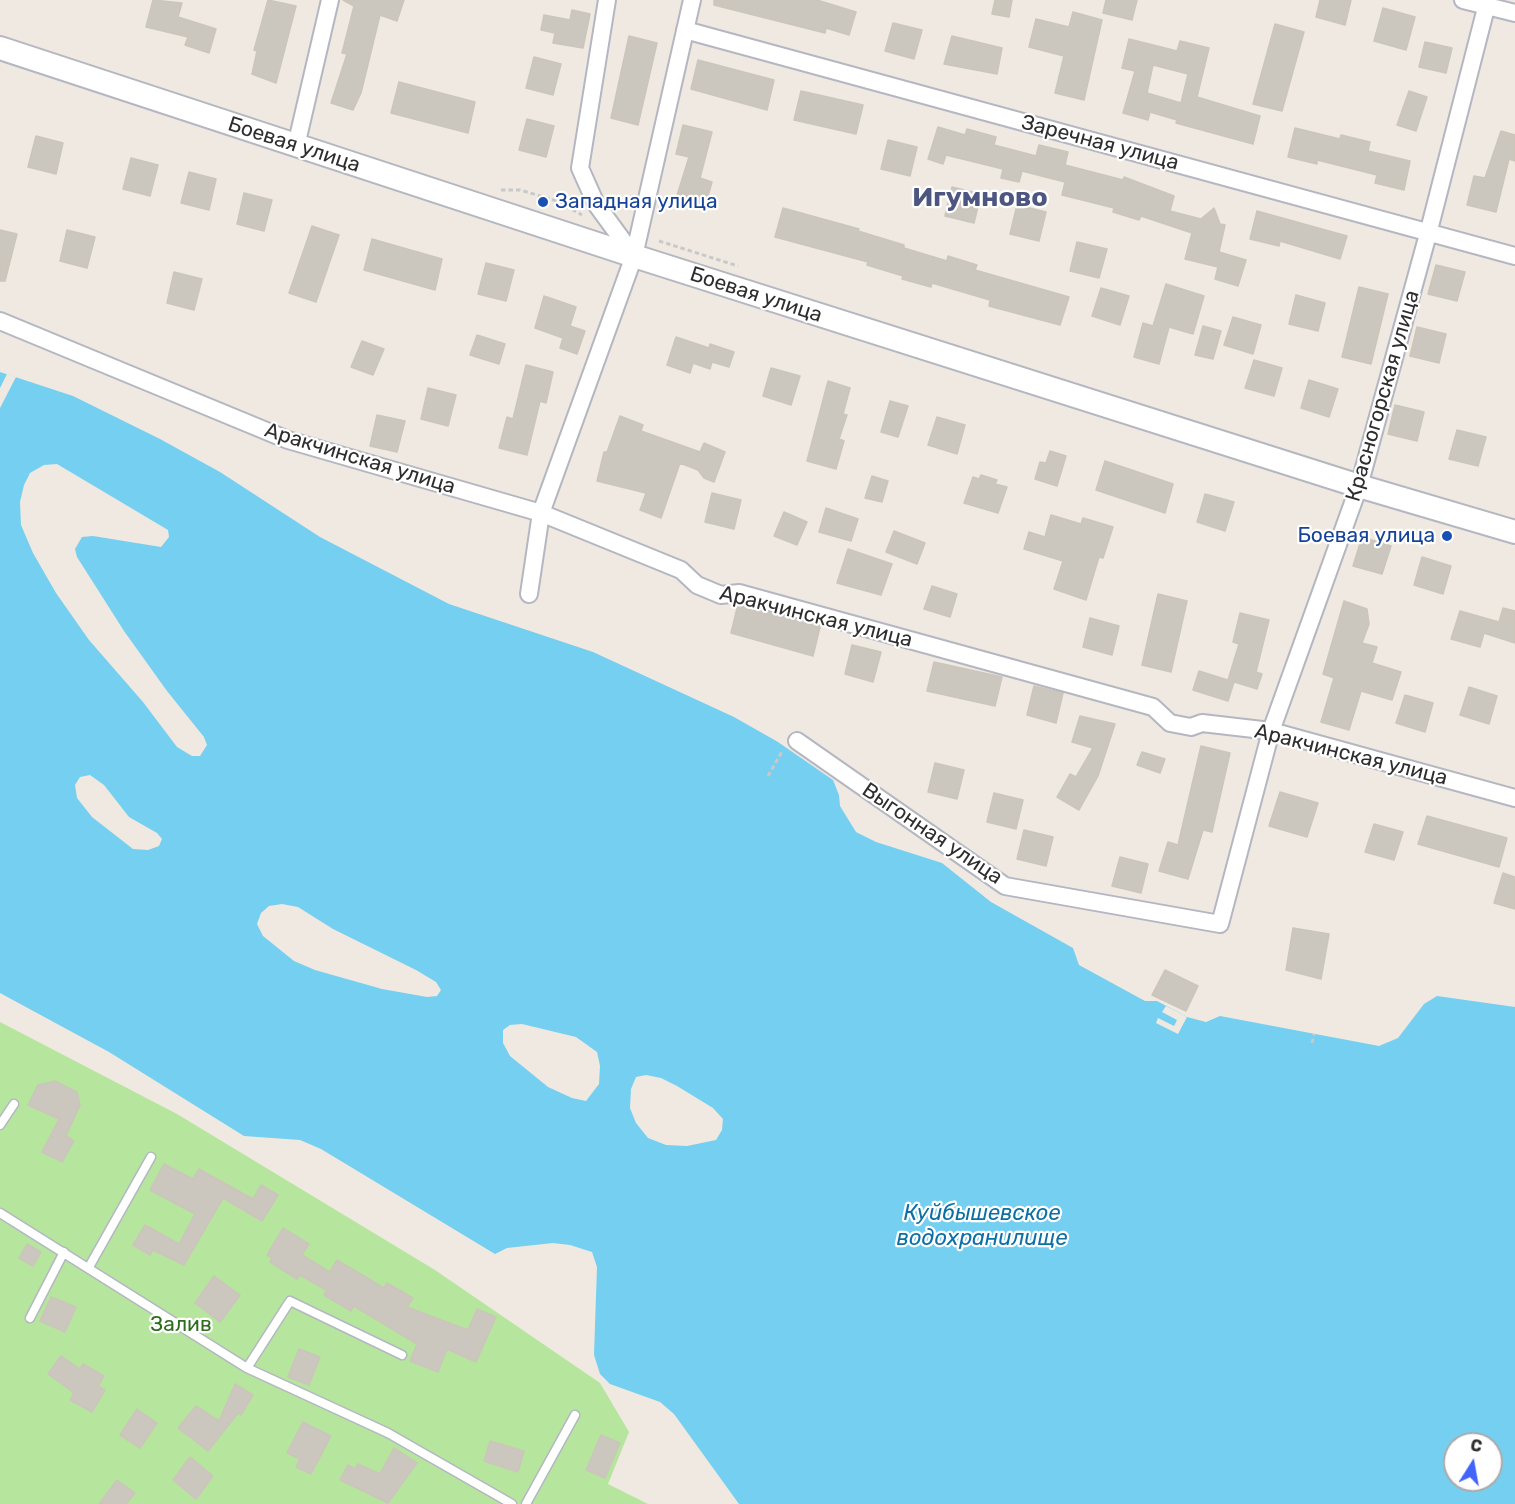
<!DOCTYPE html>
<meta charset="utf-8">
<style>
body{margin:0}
#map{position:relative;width:1515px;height:1504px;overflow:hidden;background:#efe9e1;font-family:Rubik,sans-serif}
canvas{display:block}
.north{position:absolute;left:1443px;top:1432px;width:60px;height:60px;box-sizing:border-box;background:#fff;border:2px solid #ababab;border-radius:50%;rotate:11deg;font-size:16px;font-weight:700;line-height:24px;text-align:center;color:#2e2e2e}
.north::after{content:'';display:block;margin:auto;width:21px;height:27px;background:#4264fb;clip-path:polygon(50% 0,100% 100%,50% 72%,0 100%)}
</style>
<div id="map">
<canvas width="1515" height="1504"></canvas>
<div class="north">С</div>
</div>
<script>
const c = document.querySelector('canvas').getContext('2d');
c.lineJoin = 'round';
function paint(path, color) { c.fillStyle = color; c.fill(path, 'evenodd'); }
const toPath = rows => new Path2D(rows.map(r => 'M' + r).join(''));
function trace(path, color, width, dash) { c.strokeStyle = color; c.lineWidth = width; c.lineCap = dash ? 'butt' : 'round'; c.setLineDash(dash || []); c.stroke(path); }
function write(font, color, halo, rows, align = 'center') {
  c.font = font + ' Rubik,sans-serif'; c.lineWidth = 4.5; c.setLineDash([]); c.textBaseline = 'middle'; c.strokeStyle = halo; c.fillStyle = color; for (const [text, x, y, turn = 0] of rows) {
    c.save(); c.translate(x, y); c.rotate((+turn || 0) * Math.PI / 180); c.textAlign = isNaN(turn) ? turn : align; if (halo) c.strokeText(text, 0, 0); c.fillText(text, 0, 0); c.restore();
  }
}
const green = toPath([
 [0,1022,177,1114,435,1270,600,1383,629,1432,608,1484,648,1504,0,1504]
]);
const water = toPath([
 [0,372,73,396,160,439,220,472,320,537,449,604,593,652,734,717,778,742,833,780,839,795,840,806,856,832,876,842,942,863,991,902,1073,948,1079,965,1145,1001,1157,1001,1187,1017,1206,1022,1220,1016,1379,1046,1398,1038,1424,1004,1437,996,1515,1007,1515,1504,739,1504,674,1414,660,1402,610,1384,600,1374,594,1355,597,1267,592,1252,570,1245,553,1243,507,1248,495,1254,321,1149,300,1140,244,1136,109,1052,0,993],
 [57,464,168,530,169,537,161,547,93,536,82,537,75,549,77,557,124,631,167,691,204,737,207,745,200,756,192,756,177,747,143,702,89,640,56,593,33,553,21,525,20,502,24,485,30,473,44,465],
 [90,775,104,785,129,817,157,833,162,839,159,846,148,850,133,849,92,817,77,798,75,785,80,777],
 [282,904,298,907,333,929,416,970,436,982,441,990,437,996,427,997,382,989,315,970,294,961,263,936,257,924,261,913,269,906],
 [522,1024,576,1037,597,1052,600,1066,599,1084,586,1101,572,1098,548,1087,510,1056,503,1043,503,1030,510,1025],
 [646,1075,661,1078,677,1086,713,1108,723,1119,722,1130,716,1140,687,1146,666,1145,648,1138,636,1123,630,1108,631,1089,636,1077],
 [1455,1444,1491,1444,1491,1480,1455,1480]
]);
const pier = toPath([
 [7,374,16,377,0,408,0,388],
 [1166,1006,1187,1017,1178,1034,1156,1023,1158,1018,1174,1026,1177,1020,1162,1012]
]);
const building = toPath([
 [153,0,182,3,178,17,216,29,209,53,185,45,188,37,146,27,153,0],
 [268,0,296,6,276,83,252,74,257,51,254,50,268,0],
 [343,0,404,0,397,21,380,15,361,93,353,110,331,103,347,54,342,53,354,6,343,0],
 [714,0,817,0,856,12,849,35,826,28,825,33,714,5,714,0],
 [995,0,1012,0,1009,17,992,14,995,0],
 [1106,0,1137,0,1132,20,1103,13,1106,0],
 [1320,0,1351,0,1345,25,1316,17,1320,0],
 [1383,8,1415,17,1406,50,1374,41,1383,8],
 [572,10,590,14,583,48,553,43,555,33,541,30,544,15,570,20,572,10],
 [1073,12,1102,20,1084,100,1055,93,1064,56,1029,47,1036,19,1069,27,1073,12],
 [893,23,922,30,914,59,885,51,893,23],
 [1275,24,1304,32,1282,111,1253,104,1275,24],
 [629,36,657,43,638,125,611,118,629,36],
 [952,36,1002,48,997,74,944,64,952,36],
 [1129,39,1177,51,1180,41,1209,48,1197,97,1260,116,1253,144,1176,123,1177,120,1150,112,1148,120,1123,113,1135,71,1122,68,1129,39],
 [1153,65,1188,74,1181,103,1147,93,1153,65],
 [1425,42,1452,48,1446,73,1419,67,1425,42],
 [534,57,561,64,553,95,526,88,534,57],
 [698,60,774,80,767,110,691,89,698,60],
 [399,82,475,102,468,133,391,113,399,82],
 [801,91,863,105,856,134,794,120,801,91],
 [1409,91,1427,97,1416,131,1397,125,1409,91],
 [527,119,554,126,546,157,519,150,527,119],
 [683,125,712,132,700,178,712,182,704,210,675,202,689,157,676,154,683,125],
 [938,127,965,135,967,129,996,137,994,145,1036,156,1039,145,1068,152,1065,165,1123,180,1124,177,1174,196,1170,211,1201,219,1214,208,1220,224,1225,225,1219,252,1246,260,1238,286,1215,279,1218,267,1185,259,1192,233,1141,216,1139,220,1113,212,1114,208,1062,195,1065,182,1022,171,1019,182,1001,178,1003,169,946,155,943,164,928,159,938,127],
 [1295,128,1340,139,1341,135,1370,142,1368,151,1410,161,1404,190,1375,183,1377,175,1317,160,1317,164,1288,157,1295,128],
 [1501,131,1515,135,1515,161,1509,159,1496,212,1467,205,1474,176,1485,178,1501,131],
 [36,136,63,143,56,174,28,167,36,136],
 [888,140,917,147,910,176,881,169,888,140],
 [131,158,158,165,150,196,123,189,131,158],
 [189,172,216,179,209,210,181,203,189,172],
 [952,187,981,194,974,223,945,216,952,187],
 [244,193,272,200,264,231,237,224,244,193],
 [1017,205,1046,212,1039,241,1010,234,1017,205],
 [783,208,859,229,858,231,904,245,904,248,947,261,948,256,977,265,975,270,1069,297,1060,325,989,306,990,300,932,283,931,287,902,279,903,276,867,265,868,262,775,237,783,208],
 [1257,211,1347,236,1340,259,1280,241,1279,246,1250,239,1257,211],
 [312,226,339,235,316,302,289,293,312,226],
 [0,230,17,234,5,281,0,281,0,230],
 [67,230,95,237,87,268,60,261,67,230],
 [372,239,442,259,435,290,364,270,372,239],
 [1077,242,1107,249,1099,278,1070,271,1077,242],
 [486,263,514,270,506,301,478,294,486,263],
 [1436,265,1465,272,1457,301,1428,294,1436,265],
 [174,272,202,279,194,310,167,303,174,272],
 [1166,284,1204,296,1193,334,1169,327,1159,364,1134,357,1143,323,1153,326,1166,284],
 [1359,287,1388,294,1371,364,1342,357,1359,287],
 [1101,288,1129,296,1120,325,1092,316,1101,288],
 [1296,295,1325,303,1318,331,1289,324,1296,295],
 [544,296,576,307,570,326,585,331,577,354,560,348,563,338,535,328,544,296],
 [1233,317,1261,325,1253,354,1224,345,1233,317],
 [1203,326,1221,331,1213,359,1195,355,1203,326],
 [1417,327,1446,334,1439,363,1410,356,1417,327],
 [477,335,505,344,499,364,470,355,477,335],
 [676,337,709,348,710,344,734,352,729,367,712,362,710,369,693,363,690,373,667,365,676,337],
 [362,341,384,349,373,375,351,367,362,341],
 [1254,360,1282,368,1274,396,1245,388,1254,360],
 [526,365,553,372,546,403,540,401,527,455,499,448,507,417,513,419,526,365],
 [771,368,800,376,791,405,763,396,771,368],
 [1309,380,1338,389,1329,417,1301,408,1309,380],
 [828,381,850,388,843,414,847,415,839,439,844,441,836,469,807,461,828,381],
 [428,388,456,395,448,426,421,419,428,388],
 [890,401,908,406,898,437,881,432,890,401],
 [1395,405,1424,412,1417,441,1388,434,1395,405],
 [377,415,405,421,397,452,370,446,377,415],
 [620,416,643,425,641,431,700,452,704,443,725,452,714,482,704,478,698,470,680,463,661,518,640,510,646,493,597,481,604,452,607,452,620,416],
 [937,417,965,425,957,454,928,445,937,417],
 [1457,430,1486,437,1478,466,1449,459,1457,430],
 [1050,451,1066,456,1057,486,1035,479,1040,462,1046,463,1050,451],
 [1105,461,1173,484,1165,513,1096,490,1105,461],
 [981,475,997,480,995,484,1007,487,998,513,964,503,973,477,979,479,981,475],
 [872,476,888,481,882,502,865,498,872,476],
 [712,493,741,500,734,529,705,522,712,493],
 [1205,494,1234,502,1225,531,1197,522,1205,494],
 [826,508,858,519,851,541,819,532,826,508],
 [784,512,807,522,797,545,774,536,784,512],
 [1051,515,1081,524,1083,518,1113,527,1103,558,1099,557,1086,600,1054,589,1063,561,1024,549,1029,532,1045,537,1051,515],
 [894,531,925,543,917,564,886,552,894,531],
 [1362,537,1391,546,1382,574,1353,566,1362,537],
 [848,549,892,564,881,595,837,583,848,549],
 [1422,557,1451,566,1443,594,1414,585,1422,557],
 [932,586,957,594,950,617,924,609,932,586],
 [1158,594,1187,601,1171,672,1142,665,1158,594],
 [1344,601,1367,609,1369,624,1362,643,1377,647,1372,663,1401,672,1392,700,1361,691,1349,730,1321,722,1334,678,1323,674,1344,601],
 [738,604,820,627,813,656,731,633,738,604],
 [1503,608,1515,611,1515,643,1484,633,1480,647,1451,639,1460,611,1499,622,1503,608],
 [1240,613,1269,620,1256,672,1262,674,1257,689,1228,680,1239,644,1233,642,1240,613],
 [1090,618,1119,626,1112,655,1083,647,1090,618],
 [852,645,881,652,873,682,845,674,852,645],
 [934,662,1002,677,995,706,927,691,934,662],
 [1199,671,1234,682,1228,701,1193,690,1199,671],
 [1034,686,1063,693,1056,723,1027,715,1034,686],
 [1469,687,1497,696,1489,724,1460,715,1469,687],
 [1405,695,1433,703,1425,732,1396,723,1405,695],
 [1080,716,1115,724,1098,776,1079,810,1057,797,1070,774,1076,777,1093,748,1072,742,1080,716],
 [1201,746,1230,753,1212,832,1203,830,1188,879,1159,871,1168,842,1178,845,1201,746],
 [1142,752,1165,759,1160,773,1137,765,1142,752],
 [935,763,964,770,957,799,928,792,935,763],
 [1280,792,1318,803,1307,837,1269,826,1280,792],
 [994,793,1023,800,1016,829,987,822,994,793],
 [1427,816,1507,838,1499,867,1418,844,1427,816],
 [1374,824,1403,832,1394,860,1365,852,1374,824],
 [1024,830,1053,837,1046,866,1017,859,1024,830],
 [1120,857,1148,864,1141,893,1112,886,1120,857],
 [1503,873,1515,877,1515,909,1494,903,1503,873],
 [1293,928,1329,934,1321,979,1286,970,1293,928],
 [1165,970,1198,986,1186,1011,1152,995,1165,970],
 [55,1081,77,1092,80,1105,66,1136,74,1141,62,1162,42,1152,59,1119,28,1105,38,1085,55,1081],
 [164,1164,193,1179,199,1169,253,1199,261,1185,278,1195,262,1221,223,1198,184,1265,153,1250,150,1255,133,1245,145,1225,179,1244,195,1214,150,1190,164,1164],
 [283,1228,309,1244,302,1255,330,1272,337,1260,384,1288,387,1283,413,1298,407,1307,468,1330,477,1309,496,1317,476,1362,447,1349,438,1372,410,1361,417,1344,354,1306,351,1311,324,1295,326,1290,300,1275,297,1279,270,1262,272,1258,267,1255,283,1228],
 [27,1244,41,1252,33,1266,19,1258,27,1244],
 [214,1276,240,1295,220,1322,195,1303,214,1276],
 [51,1297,76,1307,65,1332,40,1321,51,1297],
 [299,1349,320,1357,309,1385,288,1377,299,1349],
 [61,1356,80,1369,83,1364,104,1376,98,1386,105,1390,92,1412,70,1400,74,1393,48,1374,61,1356],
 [235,1384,253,1395,241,1415,238,1413,208,1451,178,1428,196,1406,219,1421,235,1384],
 [137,1409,157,1423,140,1448,120,1435,137,1409],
 [303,1422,331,1436,311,1474,296,1467,300,1459,287,1453,303,1422],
 [601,1435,620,1443,605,1478,586,1470,601,1435],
 [490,1441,524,1451,518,1472,484,1461,490,1441],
 [394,1448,417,1463,388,1503,340,1480,348,1465,355,1469,358,1464,380,1474,394,1448],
 [190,1457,213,1476,196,1499,173,1480,190,1457],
 [117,1480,135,1493,126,1504,99,1504,117,1480]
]);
const path = toPath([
 [501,190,520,190,557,201,582,215],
 [659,241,738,266],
 [768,776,783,750],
 [1312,1043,1314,1034]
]);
const lane = toPath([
 [0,1125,14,1104],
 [0,1213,247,1368,388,1433,512,1504],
 [89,1267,151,1157],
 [30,1318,64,1252],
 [247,1368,290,1301,402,1355],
 [526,1504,575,1415]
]);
const street = toPath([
 [607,0,580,168,596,204,634,256],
 [1463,0,1515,13],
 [685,30,1515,256],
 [296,146,330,0],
 [0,321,288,440,541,513,681,570,697,585,721,595,739,593,1153,707,1170,723,1191,727,1202,723,1271,731,1515,798],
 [529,594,541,513,634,256,692,0],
 [797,741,1005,886,1220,924,1271,731,1359,486,1428,234,1488,0]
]);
const secondary = toPath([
 [0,48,634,256,1359,486,1515,532]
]);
const markers = [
 [543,202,6,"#1a4fb4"],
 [1447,536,6,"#1a4fb4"]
];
const streetNames = [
 ["Заречная улица",1100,143,15],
 ["Боевая улица",294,145,18],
 ["Боевая улица",756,295,18],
 ["Красногорская улица",1383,396,-74],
 ["Аракчинская улица",360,459,17],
 ["Аракчинская улица",816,617,14],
 ["Аракчинская улица",1351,755,14],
 ["Выгонная улица",932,834,34]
];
const transitNames = [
 ["Западная улица",555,202],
 ["Боевая улица",1435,536,"right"]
];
const parkNames = [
 ["Залив",181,1325]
];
const waterNames = [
 ["Куйбышевское",982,1214],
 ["водохранилище",982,1239]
];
const districtNames = [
 ["Игумново",980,198]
];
paint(green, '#b6e59e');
paint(water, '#75cff0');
paint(pier, '#efe9e1');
paint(building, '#cbc7bf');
trace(building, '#cbc5ba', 1.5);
trace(lane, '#b4b7c1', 11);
trace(street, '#b4b7c1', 20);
trace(secondary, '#b4b7c1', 26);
trace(path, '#c9c9c9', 3, [4.5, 3]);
trace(lane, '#fff', 8);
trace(street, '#fff', 16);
trace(secondary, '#fff', 22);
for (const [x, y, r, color] of markers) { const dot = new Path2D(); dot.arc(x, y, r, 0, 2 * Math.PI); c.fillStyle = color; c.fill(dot); trace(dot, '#fff', 2); }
write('21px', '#2e2e2e', '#fff', streetNames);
write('21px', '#164399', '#fff', transitNames, 'left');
write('21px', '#2c6e1b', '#fff', parkNames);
write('italic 22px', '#0d6fa3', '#fff', waterNames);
write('bold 27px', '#4d5680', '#fff', districtNames);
</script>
